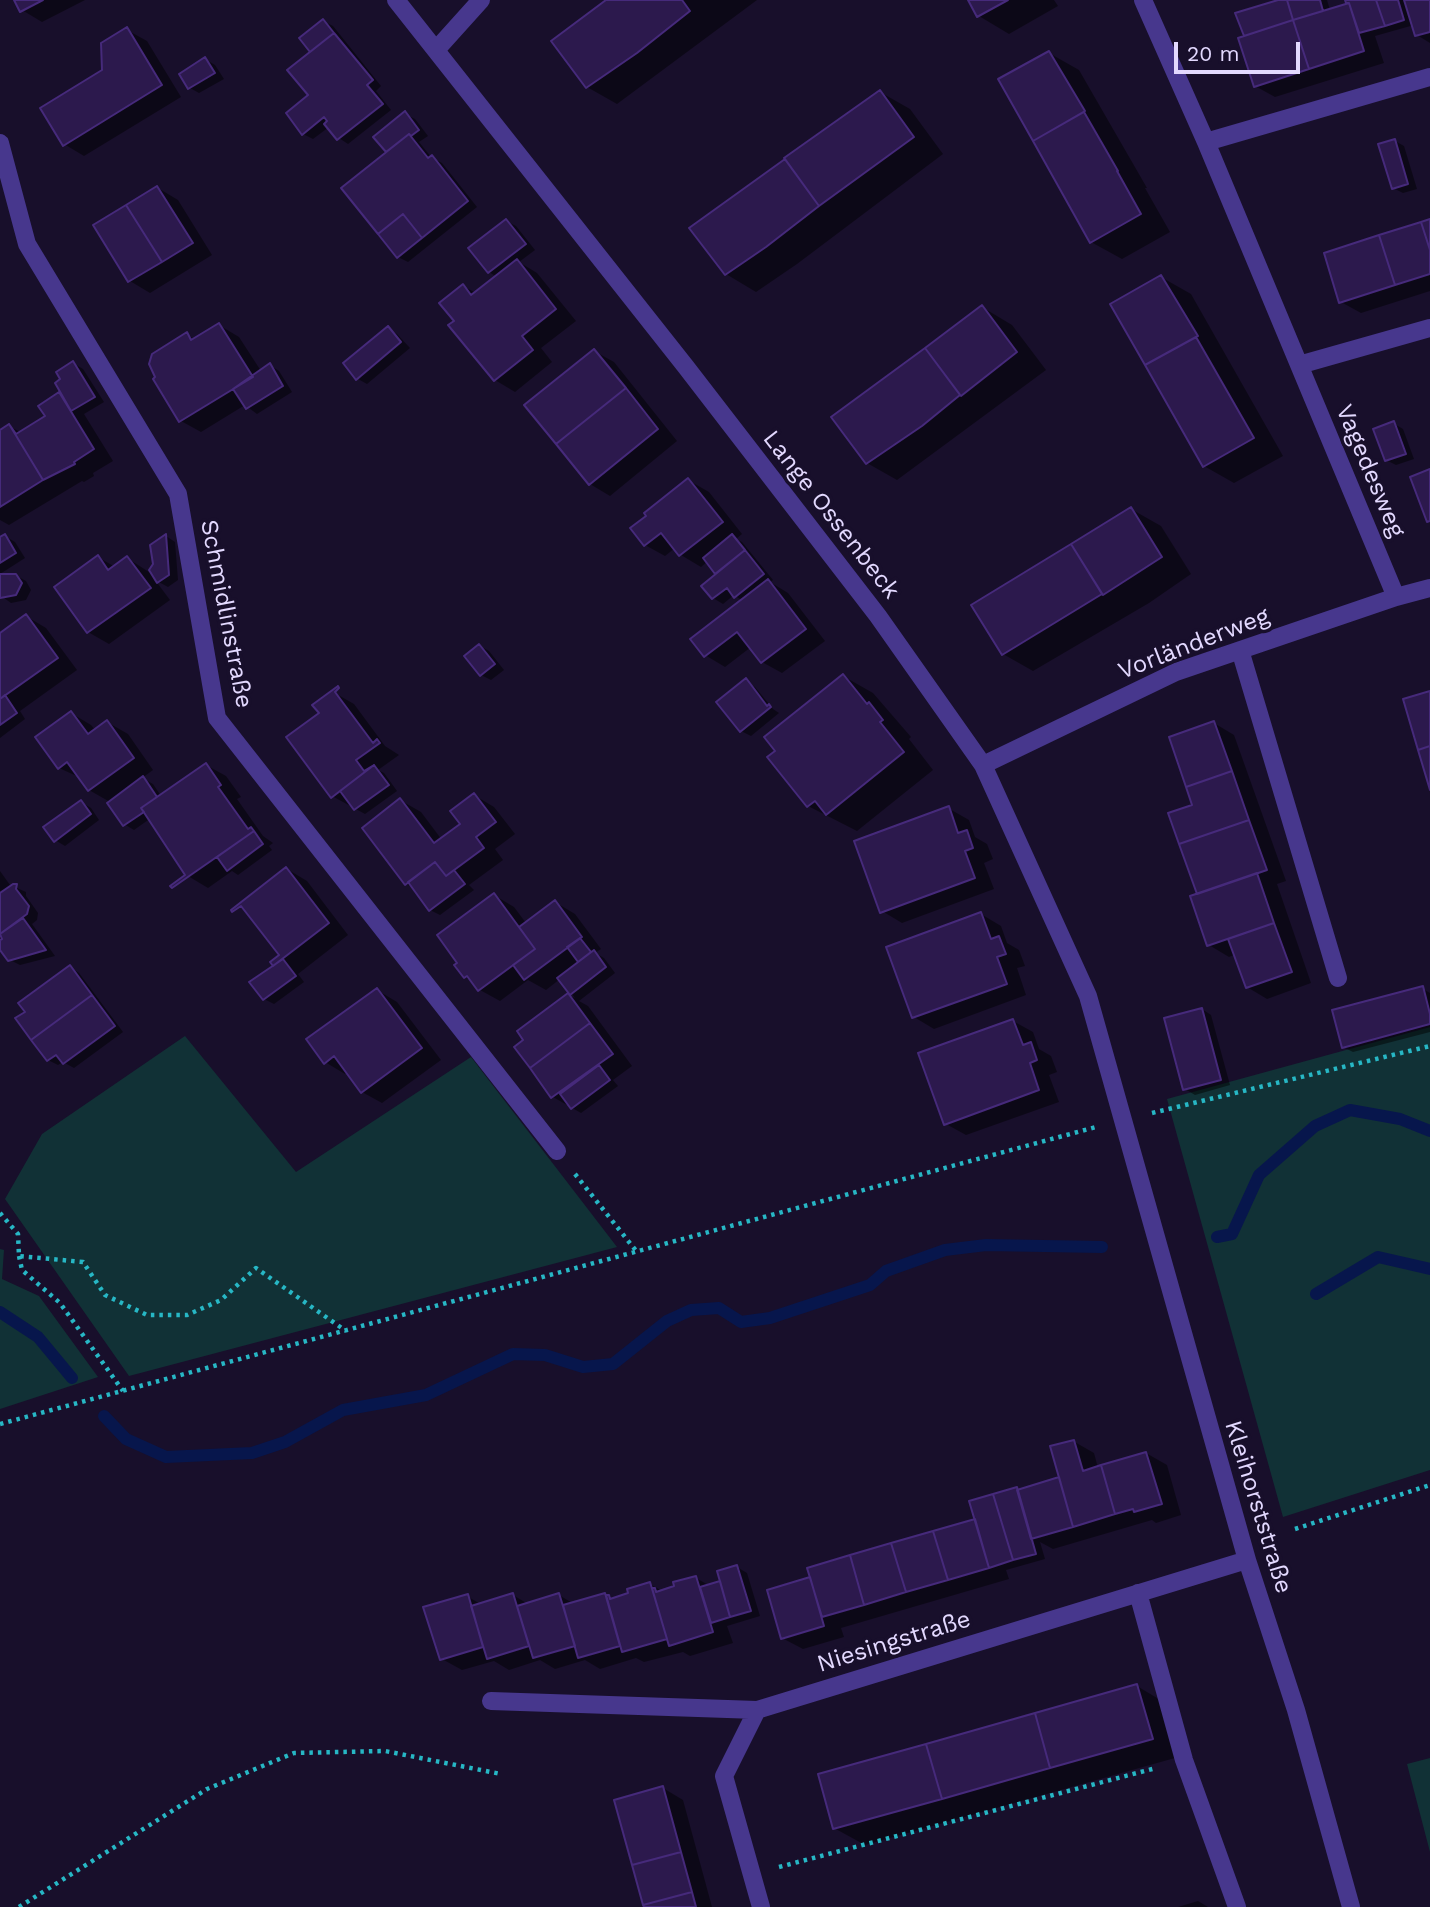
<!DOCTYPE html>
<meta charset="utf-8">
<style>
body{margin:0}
#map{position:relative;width:1430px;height:1907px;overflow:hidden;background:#180f2b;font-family:"Work Sans",sans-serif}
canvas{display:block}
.scale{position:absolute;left:1174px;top:42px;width:126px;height:32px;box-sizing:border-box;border:4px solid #e3d9ff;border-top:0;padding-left:9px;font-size:21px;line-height:24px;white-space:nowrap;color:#e3d9ff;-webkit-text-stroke:5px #180f2b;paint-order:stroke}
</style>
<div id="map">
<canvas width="1430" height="1907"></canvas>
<div class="scale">20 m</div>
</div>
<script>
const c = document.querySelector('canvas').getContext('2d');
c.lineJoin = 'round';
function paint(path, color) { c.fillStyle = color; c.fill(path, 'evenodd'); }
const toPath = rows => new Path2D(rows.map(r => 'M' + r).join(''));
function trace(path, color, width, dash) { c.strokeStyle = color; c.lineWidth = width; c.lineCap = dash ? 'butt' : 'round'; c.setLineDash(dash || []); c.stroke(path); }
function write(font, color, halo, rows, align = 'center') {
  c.font = font + ' "Work Sans",sans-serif'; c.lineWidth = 7; c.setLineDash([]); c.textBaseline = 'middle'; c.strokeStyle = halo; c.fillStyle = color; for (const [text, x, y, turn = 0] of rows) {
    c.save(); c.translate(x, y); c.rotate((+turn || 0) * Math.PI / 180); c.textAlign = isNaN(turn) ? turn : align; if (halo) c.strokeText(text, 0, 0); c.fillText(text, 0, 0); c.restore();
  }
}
const green = toPath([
 [1430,1027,1430,1470,1283,1517,1167,1099],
 [185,1036,296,1172,471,1057,617,1247,129,1376,5,1199,42,1134],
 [0,1249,4,1250,2,1279,39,1296,98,1377,0,1409],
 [1430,1758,1430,1852,1407,1764]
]);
const shadow = toPath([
 [16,0,85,0,42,22,22,10],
 [609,0,757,0,617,104,587,87],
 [970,0,1054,0,1058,6,1009,34,979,16],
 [1289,0,1327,0,1330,10,1351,4,1347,0,1430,0,1430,43,1417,35,1414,25,1375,36,1384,63,1275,97,1255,86,1246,37,1237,14],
 [323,21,333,26,381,86,376,91,391,110,348,144,339,138,329,127,313,139,303,134,310,96,312,52],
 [127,30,147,41,181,97,84,156,64,144],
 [1049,53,1079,70,1147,188,1145,188,1170,232,1122,259,1091,242,1000,80],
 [205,59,215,65,224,79,199,93,190,88],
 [880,92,910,109,943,154,797,264,756,292,726,274],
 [405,114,415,119,428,136,419,142,431,157,442,163,477,207,408,262,398,257,388,152,376,137],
 [1395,141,1404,146,1417,189,1403,193,1393,188],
 [158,188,178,200,212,255,150,293,130,281],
 [1430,220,1430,291,1361,313,1341,302],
 [506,221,516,226,535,250,519,262,537,273,576,321,541,348,552,362,515,392,495,380,456,321,463,286,476,293,497,277,489,272],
 [1161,277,1191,294,1283,456,1234,483,1204,466],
 [982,307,1012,325,1046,370,897,480,867,463,834,418],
 [219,325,239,337,261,371,270,365,279,371,292,392,257,414,245,405,201,432,181,421,187,334,195,340],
 [388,328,397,334,410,348,367,384,358,379,345,364],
 [594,351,614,362,677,441,610,496,590,484],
 [73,363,83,369,104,402,84,414,113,461,93,473,94,476,84,482,82,481,9,525,0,520,0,432,9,426,22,433,47,417,40,406,61,393,56,383],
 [1393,423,1403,429,1414,459,1396,465,1386,460],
 [688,480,709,492,742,534,736,539,742,542,773,580,770,582,788,593,825,641,782,673,762,662,751,647,725,667,705,655,743,601,734,595,723,604,713,598,718,574,708,561,701,567,681,555,675,548,665,556,645,545],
 [1131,509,1161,526,1191,574,1149,603,1033,671,1003,654,974,606],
 [5,536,15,542,25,558,0,574,0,539],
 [166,536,175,542,178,580,168,587,155,580,170,600,109,644,88,632,56,587,98,557,115,567,127,558,149,572,155,565],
 [15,575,26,581,31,590,26,600,11,603,0,595,0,576],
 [26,616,46,628,77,670,20,711,25,719,0,738,0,635],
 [480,646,489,651,504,670,491,680,481,675],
 [843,676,873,693,911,737,909,739,933,770,857,831,808,806],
 [745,681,755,687,773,709,779,713,751,736,741,731],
 [333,692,354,704,385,746,399,755,378,770,384,773,397,791,365,814,332,796,321,713],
 [71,713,91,725,96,731,107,722,128,734,153,770,142,778,153,784,161,796,206,765,226,776,241,797,237,799,263,836,273,843,269,846,272,850,238,875,232,871,208,888,188,876,151,818,134,830,124,824,110,802,89,790,81,778,59,768],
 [1214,723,1234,735,1286,881,1277,884,1311,983,1267,999,1247,987,1236,954,1229,957,1209,945,1199,895,1195,806],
 [474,795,494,807,515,834,495,849,503,860,469,885,474,890,440,915,430,910,415,889,406,884,400,800,421,812,442,840,462,825],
 [81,802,91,808,99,820,65,846,55,840],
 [948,808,969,820,975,837,987,844,993,859,984,863,994,889,902,923,882,911],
 [287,869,307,881,348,935,298,974,304,982,274,1004,264,999,275,966,272,962,281,955],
 [0,871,10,885,26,892,26,896,38,913,37,920,32,924,55,956,20,965,10,960,0,947],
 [494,895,514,907,526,923,555,902,575,914,601,949,595,953,604,958,615,973,579,1001,588,1006,632,1066,613,1080,618,1086,581,1113,553,1097,516,1047,525,1041,568,995,575,998,560,979,546,990,528,980,500,1001,480,990,474,983,465,977],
 [981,914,1001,926,1007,943,1019,950,1025,966,1017,968,1026,995,934,1029,914,1017],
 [70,967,79,973,123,1032,74,1068,63,1062,58,1065,48,1060],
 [1423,989,1430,993,1430,1032,1353,1052,1343,1047],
 [377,990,397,1002,441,1060,382,1103,362,1092,348,1072,345,1074,325,1062],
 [1202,1009,1211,1015,1230,1085,1195,1095,1185,1089],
 [1013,1021,1033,1032,1039,1049,1051,1056,1057,1072,1049,1075,1059,1102,966,1135,946,1124],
 [1073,1441,1094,1453,1098,1468,1146,1453,1167,1465,1181,1515,1156,1523,1152,1520,1053,1549,1040,1542,1045,1559,1006,1570,1009,1579,841,1628,844,1637,803,1649,782,1638,812,1578,976,1520,1019,1491,1061,1479],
 [737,1567,747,1573,760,1616,727,1626,733,1643,690,1656,683,1652,644,1662,636,1658,600,1669,585,1660,555,1669,540,1660,509,1670,494,1661,462,1670,442,1659,467,1596,482,1605,513,1595,528,1604,559,1595,574,1604,605,1595,612,1600,630,1594,650,1584,662,1591,696,1578,710,1586,722,1582],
 [1137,1686,1167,1704,1182,1756,865,1845,834,1828],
 [663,1788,683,1800,712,1907,645,1907],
 [1198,1901,1208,1907,1178,1907]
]);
const stream = toPath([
 [1217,1237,1232,1234,1259,1175,1315,1126,1350,1110,1400,1119,1430,1131],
 [1316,1294,1378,1257,1430,1269],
 [0,1312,38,1337,72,1378],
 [104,1416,126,1439,166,1457,252,1453,285,1442,343,1410,426,1395,513,1354,545,1355,583,1367,613,1364,667,1321,691,1310,719,1308,741,1322,770,1318,870,1285,886,1271,945,1250,986,1245,1102,1247]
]);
const building = toPath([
 [14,0,43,0,20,12,14,0],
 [606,0,682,0,690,11,637,53,586,88,551,41,606,0],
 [968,0,1008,0,977,17,968,0],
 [1278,0,1287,0,1293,20,1244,36,1235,13,1278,0],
 [1287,0,1320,0,1323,11,1293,20,1287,0],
 [1345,0,1376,0,1385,26,1359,33,1349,3,1346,3,1345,0],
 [1376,0,1398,0,1404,20,1385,26,1376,0],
 [1404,0,1430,0,1430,32,1415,36,1404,0],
 [1349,3,1364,51,1309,69,1293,20,1349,3],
 [323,19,334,33,310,52,299,38,323,19],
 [1293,20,1309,69,1254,87,1238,38,1293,20],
 [127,27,162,85,63,146,40,108,102,70,101,43,127,27],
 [334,33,373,80,367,85,383,104,337,140,324,124,327,121,324,117,302,135,286,113,308,95,287,70,334,33],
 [1049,51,1085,111,1033,141,998,79,1049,51],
 [205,57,215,73,188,89,179,74,205,57],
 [880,90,914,137,819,206,784,158,880,90],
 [405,111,419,130,411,136,409,134,386,152,373,137,405,111],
 [1084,112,1118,171,1117,171,1141,214,1090,243,1033,141,1084,112],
 [409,134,428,158,432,155,468,201,422,238,403,214,378,234,341,188,409,134],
 [1395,139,1408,184,1392,189,1378,144,1395,139],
 [785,159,819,206,766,247,725,275,689,228,785,159],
 [157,186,193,243,162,262,126,205,157,186],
 [126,205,162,262,128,282,93,225,126,205],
 [403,214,422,238,397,258,378,234,403,214],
 [506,219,526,244,488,273,468,248,506,219],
 [1430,219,1430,250,1421,222,1430,219],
 [1421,222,1430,250,1430,274,1395,285,1379,235,1421,222],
 [1379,235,1395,285,1339,303,1324,253,1379,235],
 [517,259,556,309,522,336,533,350,494,381,448,325,454,321,439,303,463,284,471,295,517,259],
 [1161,275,1198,336,1145,365,1110,304,1161,275],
 [982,305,1017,352,961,396,925,348,982,305],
 [219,323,253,377,179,422,153,379,155,377,149,364,152,354,187,332,191,340,219,323],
 [388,326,401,342,356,380,343,363,388,326],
 [1196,337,1254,438,1203,467,1145,365,1196,337],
 [925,348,960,395,922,426,866,464,831,417,925,348],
 [594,349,626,388,556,444,524,405,594,349],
 [73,361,95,397,71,411,55,383,60,379,56,372,73,361],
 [270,363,283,386,246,409,233,389,270,363],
 [626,388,658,429,589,485,556,444,626,388],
 [59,392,94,449,74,462,75,464,43,480,9,424,16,434,45,416,38,406,59,392],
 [1394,421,1406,454,1385,461,1373,429,1394,421],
 [9,424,43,480,0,507,0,430,9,424],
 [1430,469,1430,521,1427,522,1410,477,1430,469],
 [688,478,723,522,679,556,661,533,644,546,630,528,646,516,644,513,688,478],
 [1131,507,1162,557,1103,595,1071,544,1131,507],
 [5,534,16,553,0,563,0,537,5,534],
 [166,534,169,575,157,583,149,570,153,564,150,545,166,534],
 [732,534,745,550,715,574,703,558,732,534],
 [1071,544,1102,594,1002,655,971,605,1071,544],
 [745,550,764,574,734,598,727,588,712,599,701,586,745,550],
 [98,555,108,570,127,556,151,588,87,633,54,587,98,555],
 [0,574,16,574,22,583,16,595,0,598,0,574],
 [768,579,806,629,761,663,737,632,704,657,690,639,768,579],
 [26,614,58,658,0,699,0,633,26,614],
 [479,644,495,664,480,676,464,656,479,644],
 [843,674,867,704,869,702,883,720,880,722,904,752,826,815,815,801,807,807,767,757,775,751,764,737,843,674],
 [746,678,767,706,769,704,771,707,740,732,716,702,746,678],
 [338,686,339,688,335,692,373,743,377,739,380,743,356,760,364,771,374,765,331,798,286,737,319,713,312,705,338,686],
 [1430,691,1430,746,1418,750,1403,699,1430,691],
 [5,695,17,713,0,725,0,699,5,695],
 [71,711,88,734,107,720,134,758,88,791,67,762,58,769,35,737,71,711],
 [1214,721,1232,771,1186,787,1169,737,1214,721],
 [1430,746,1430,790,1418,750,1430,746],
 [206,763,221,785,218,787,248,829,251,827,254,831,172,888,170,886,185,875,141,808,206,763],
 [374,765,389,785,354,810,340,791,374,765],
 [1232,771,1249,820,1179,844,1168,813,1192,805,1186,787,1232,771],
 [143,776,157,797,141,808,144,812,123,826,107,803,143,776],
 [474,793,496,822,476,837,484,848,446,876,435,862,405,885,362,828,400,798,434,843,460,824,450,811,474,793],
 [81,800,91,814,54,842,43,827,81,800],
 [949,806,958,833,967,830,973,848,965,851,975,878,880,913,854,841,949,806],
 [1249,820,1267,870,1197,894,1179,844,1249,820],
 [254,831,263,844,227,871,217,857,254,831],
 [435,862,446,876,454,870,465,884,429,911,408,882,435,862],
 [286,867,329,923,273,966,270,962,279,955,241,906,232,912,231,910,286,867],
 [1257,873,1274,923,1207,946,1190,896,1257,873],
 [13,884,17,884,16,889,29,906,27,914,0,934,0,893,13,884],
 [494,893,535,949,478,991,467,976,464,978,454,965,457,963,437,935,494,893],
 [555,900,582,937,524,980,513,965,535,949,519,927,555,900],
 [981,912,991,939,999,936,1006,954,997,957,1007,984,912,1018,886,947,981,912],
 [23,918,46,950,8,961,0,950,0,940,2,939,0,934,23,918],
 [1274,923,1292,972,1246,988,1228,939,1274,923],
 [580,938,591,952,578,962,567,947,580,938],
 [594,950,606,967,570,995,557,978,594,950],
 [283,959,296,976,263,1000,249,982,283,959],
 [70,965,92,995,31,1040,15,1018,25,1012,18,1003,70,965],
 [1423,986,1430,1014,1430,1024,1342,1048,1332,1010,1423,986],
 [377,988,422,1048,361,1093,334,1056,324,1064,306,1039,377,988],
 [568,993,590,1023,530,1068,514,1047,523,1040,517,1031,568,993],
 [92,995,115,1026,63,1064,56,1055,47,1061,31,1040,92,995],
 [1202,1008,1221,1080,1183,1090,1164,1018,1202,1008],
 [1013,1019,1023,1045,1031,1042,1037,1060,1030,1063,1039,1090,944,1125,918,1053,1013,1019],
 [590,1023,613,1054,551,1098,530,1068,590,1023],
 [599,1065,610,1080,571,1109,560,1094,599,1065],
 [1074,1440,1083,1471,1101,1465,1115,1514,1073,1527,1050,1446,1074,1440],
 [1146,1452,1162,1504,1134,1512,1133,1509,1115,1514,1101,1465,1146,1452],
 [1059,1477,1073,1527,1031,1539,1017,1490,1059,1477],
 [1017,1487,1036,1554,1013,1560,993,1494,1017,1487],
 [993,1494,1013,1560,989,1568,969,1501,993,1494],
 [975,1519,989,1568,948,1580,933,1531,975,1519],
 [933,1531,948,1580,906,1592,891,1543,933,1531],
 [891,1543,906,1592,864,1605,850,1555,891,1543],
 [850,1555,864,1605,822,1617,807,1568,850,1555],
 [737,1565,751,1611,730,1617,717,1571,737,1565],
 [696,1576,713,1632,669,1646,652,1588,655,1588,656,1592,674,1586,673,1582,696,1576],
 [810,1577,824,1626,781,1639,767,1590,810,1577],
 [720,1581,730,1617,711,1623,700,1587,720,1581],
 [650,1582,667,1639,622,1652,606,1595,609,1595,610,1599,628,1593,627,1589,650,1582],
 [513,1593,529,1646,487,1659,471,1606,513,1593],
 [559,1593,575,1646,533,1658,517,1606,559,1593],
 [605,1593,620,1646,578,1658,563,1605,605,1593],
 [468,1594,483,1647,440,1660,423,1607,468,1594],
 [1137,1684,1153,1739,1050,1768,1035,1713,1137,1684],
 [1035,1713,1050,1768,942,1799,926,1744,1035,1713],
 [926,1744,942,1799,833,1829,818,1774,926,1744],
 [663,1786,681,1852,632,1865,614,1800,663,1786],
 [681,1852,692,1892,643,1905,632,1865,681,1852],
 [692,1892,696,1907,644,1907,643,1905,692,1892]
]);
const path = toPath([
 [1152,1113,1430,1046],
 [575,1174,637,1252],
 [0,1213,18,1234,19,1256,83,1262,105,1295,147,1315,187,1315,221,1300,256,1268,346,1331],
 [19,1256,22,1270,60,1303,123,1391],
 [0,1424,1096,1127],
 [1295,1529,1430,1485],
 [779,1867,1156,1768],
 [19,1907,207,1789,294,1753,385,1751,501,1774]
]);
const minor = toPath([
 [396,0,686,367,878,616,983,765,1088,996,1247,1560,1296,1710,1351,1907],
 [1143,0,1206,142,1396,597],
 [436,50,481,0],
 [1206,142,1430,77],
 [0,143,27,244,178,494,217,718,557,1151],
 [1299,365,1430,328],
 [1240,650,1338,978],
 [983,765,1176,672,1396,597,1430,588],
 [1138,1593,1184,1760,1237,1907],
 [491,1701,757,1710],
 [761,1907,724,1776,757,1710,1247,1560]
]);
const streetNames = [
 ["Vagedesweg",1370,471,67],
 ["Lange Ossenbeck",831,515,52],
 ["Schmidlinstraße",226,614,79],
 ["Vorländerweg",1194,644,-21],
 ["Kleihorststraße",1258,1507,73],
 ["Niesingstraße",894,1642,-17]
];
paint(green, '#113136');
paint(shadow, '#0007');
trace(stream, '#07164c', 12);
paint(building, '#2c194d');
trace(building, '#462a7b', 2);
trace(path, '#27b7c5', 4.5, [3.5, 5]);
trace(minor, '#47378d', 18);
write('24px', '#e3d9ff', '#180f2b', streetNames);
</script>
